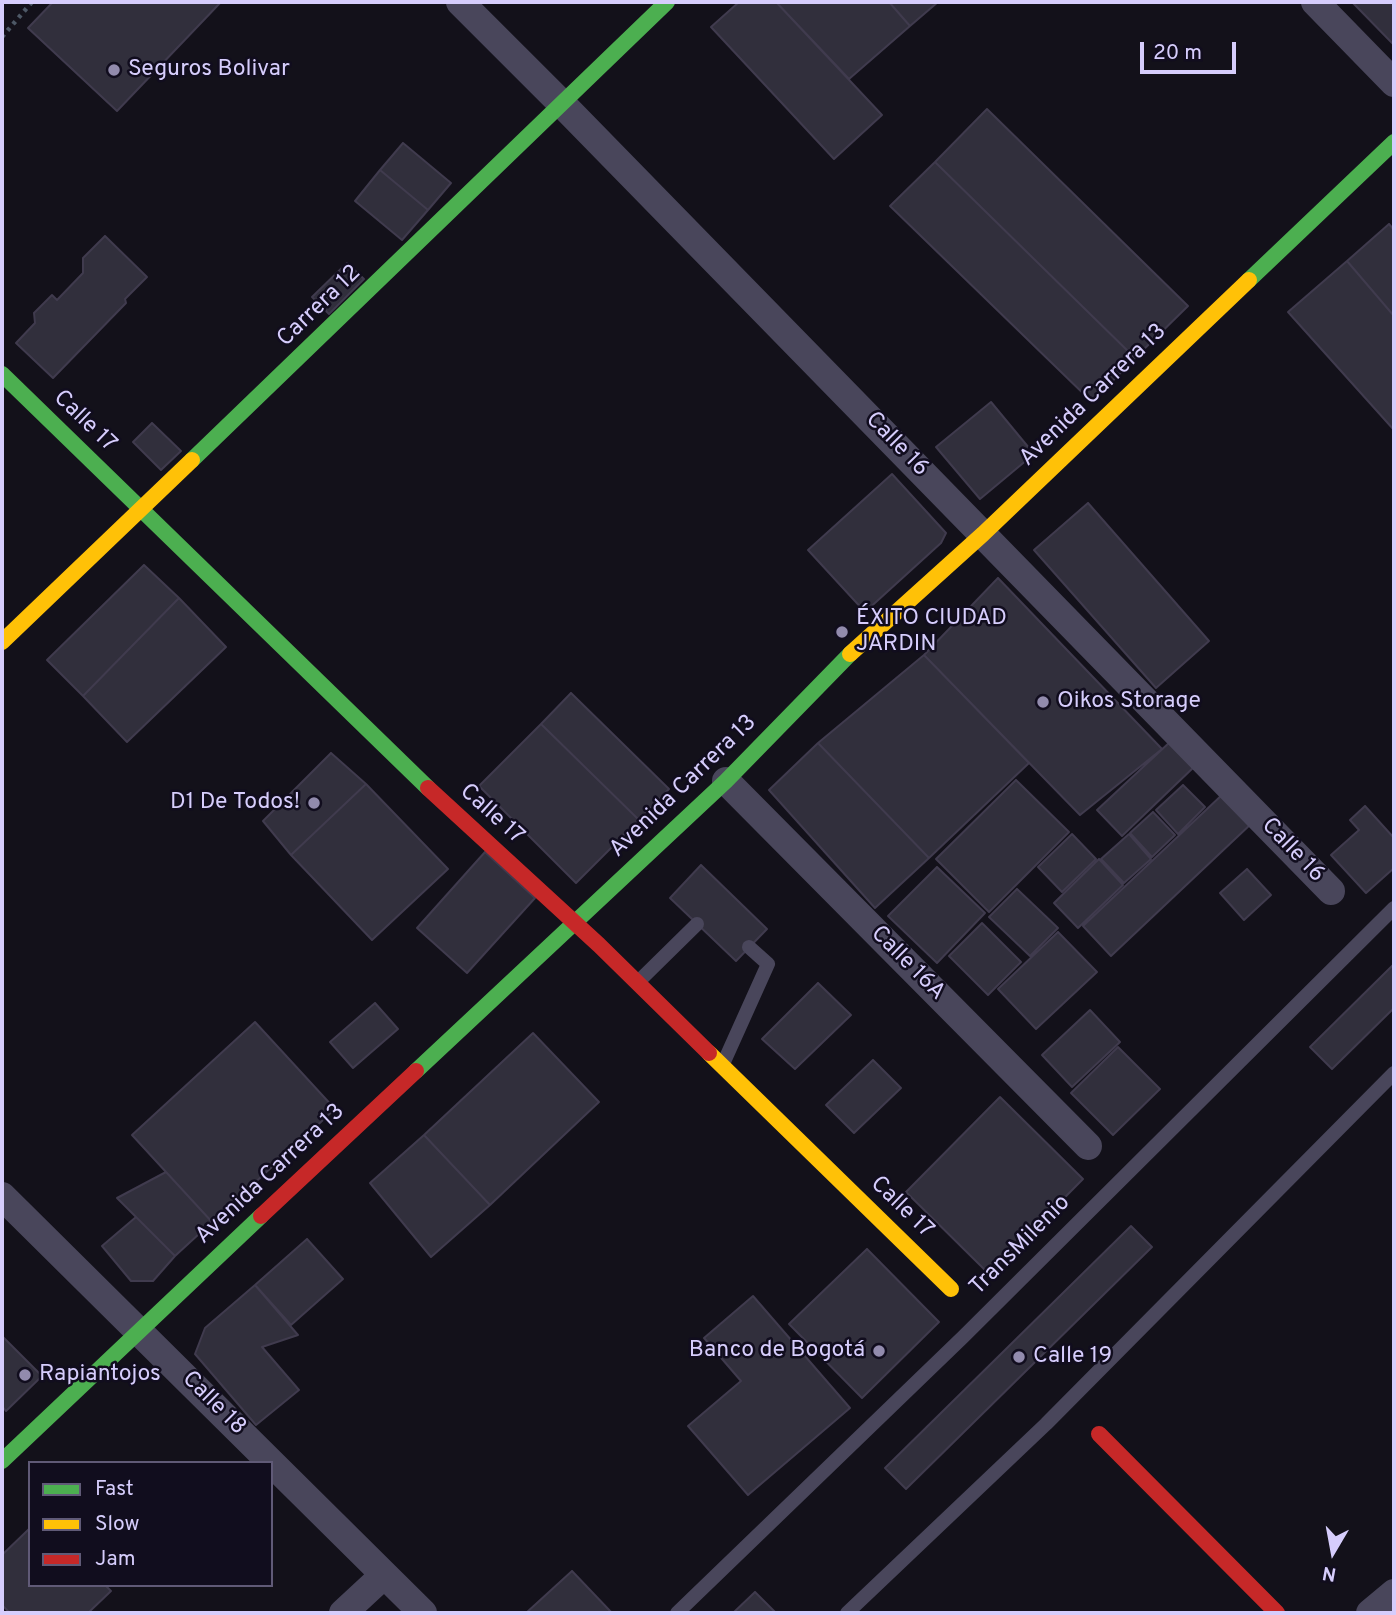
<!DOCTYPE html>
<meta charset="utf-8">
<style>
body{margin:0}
#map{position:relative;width:1396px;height:1615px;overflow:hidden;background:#13111a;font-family:Overpass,sans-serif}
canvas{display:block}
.frame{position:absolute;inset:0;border:4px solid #d6cdfc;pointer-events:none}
.legend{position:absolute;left:28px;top:1461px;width:245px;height:126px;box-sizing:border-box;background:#110d1e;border:2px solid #605a77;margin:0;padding:9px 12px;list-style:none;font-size:21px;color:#d6cdfc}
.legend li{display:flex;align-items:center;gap:14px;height:35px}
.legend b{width:35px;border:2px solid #605a77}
.north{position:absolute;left:1298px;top:1517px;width:70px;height:70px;-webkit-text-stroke:5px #110d1e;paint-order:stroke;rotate:190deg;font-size:19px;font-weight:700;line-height:28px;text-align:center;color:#d6cdfc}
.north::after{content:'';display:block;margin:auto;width:24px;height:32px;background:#d6cdfc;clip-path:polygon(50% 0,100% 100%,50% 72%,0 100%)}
.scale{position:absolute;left:1140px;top:42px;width:96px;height:32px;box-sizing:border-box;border:4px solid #d6cdfc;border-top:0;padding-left:9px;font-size:21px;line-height:24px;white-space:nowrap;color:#d6cdfc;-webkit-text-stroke:5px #110d1e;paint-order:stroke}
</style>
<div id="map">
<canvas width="1396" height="1615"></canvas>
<div class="frame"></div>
<ul class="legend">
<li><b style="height:9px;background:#4caf50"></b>Fast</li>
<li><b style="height:9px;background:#ffc107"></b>Slow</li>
<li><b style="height:9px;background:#c62828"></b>Jam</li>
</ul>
<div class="north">N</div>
<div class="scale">20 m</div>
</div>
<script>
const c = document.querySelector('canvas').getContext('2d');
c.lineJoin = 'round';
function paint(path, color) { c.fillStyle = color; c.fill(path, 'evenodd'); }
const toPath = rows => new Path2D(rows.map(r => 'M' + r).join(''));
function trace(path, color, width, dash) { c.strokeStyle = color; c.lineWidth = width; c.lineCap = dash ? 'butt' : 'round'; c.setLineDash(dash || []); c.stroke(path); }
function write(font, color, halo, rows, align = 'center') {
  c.font = font + ' Overpass,sans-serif'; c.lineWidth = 5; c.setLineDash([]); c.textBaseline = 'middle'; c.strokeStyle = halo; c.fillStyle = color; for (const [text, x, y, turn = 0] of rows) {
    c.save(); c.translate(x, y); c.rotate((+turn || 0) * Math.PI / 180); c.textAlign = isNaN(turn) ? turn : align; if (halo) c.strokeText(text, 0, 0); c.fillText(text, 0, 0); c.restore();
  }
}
const building = toPath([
 [53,2,221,2,117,111,28,28,53,2],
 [739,2,776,2,882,115,834,159,711,27,739,2],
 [776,2,889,2,910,26,849,79,776,2],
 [889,2,938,2,910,26,889,2],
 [1352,2,1394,2,1394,45,1352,2],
 [987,109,1188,306,1135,358,935,162,987,109],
 [403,143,451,183,428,210,380,170,403,143],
 [935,162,1135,358,1092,402,890,206,935,162],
 [380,170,428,210,402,240,355,201,380,170],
 [1389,224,1394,230,1394,316,1347,261,1389,224],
 [105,236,147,277,125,299,126,303,53,378,16,343,35,323,34,313,52,295,57,300,83,273,83,258,105,236],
 [1347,261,1394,316,1394,430,1288,312,1347,261],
 [347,263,364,279,329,314,312,297,347,263],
 [991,402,1034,454,980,499,936,447,991,402],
 [152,423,181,451,161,470,133,442,152,423],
 [892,474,946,533,941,543,865,612,808,550,892,474],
 [1088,503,1209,641,1156,688,1034,550,1088,503],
 [144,565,179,598,83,696,47,660,144,565],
 [998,578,1162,749,1080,815,924,655,998,578],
 [179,598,226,647,127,742,83,696,179,598],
 [924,655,1029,763,929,858,818,743,924,655],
 [571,693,669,789,639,820,541,724,571,693],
 [541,724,639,820,576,883,479,786,541,724],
 [1171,741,1195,766,1122,836,1097,810,1171,741],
 [818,743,929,858,875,908,769,790,818,743],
 [331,753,366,784,291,855,263,821,331,753],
 [1016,780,1069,832,989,912,936,859,1016,780],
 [366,784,448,869,372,940,291,855,366,784],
 [1183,785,1205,807,1178,834,1156,810,1183,785],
 [1224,793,1252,823,1111,956,1083,926,1224,793],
 [1365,806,1394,838,1394,868,1366,893,1331,855,1359,830,1350,820,1365,806],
 [1153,812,1175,835,1152,857,1130,833,1153,812],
 [1072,834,1096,859,1062,892,1038,867,1072,834],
 [1129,834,1151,859,1124,883,1101,859,1129,834],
 [485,852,535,898,467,973,417,928,485,852],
 [1099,859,1123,885,1078,928,1054,903,1099,859],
 [701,865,767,929,736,961,670,898,701,865],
 [937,867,985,913,937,963,888,916,937,867],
 [1247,869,1271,895,1244,920,1220,893,1247,869],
 [1017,889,1058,928,1030,956,989,917,1017,889],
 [982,923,1021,962,988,995,949,956,982,923],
 [1058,932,1097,972,1036,1029,998,989,1058,932],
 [1394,964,1394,1008,1332,1069,1310,1047,1394,964],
 [818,983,851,1015,795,1069,762,1039,818,983],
 [375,1003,398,1029,353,1068,330,1042,375,1003],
 [1090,1010,1120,1042,1072,1087,1042,1055,1090,1010],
 [255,1022,335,1109,212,1222,132,1135,255,1022],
 [533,1033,599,1102,490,1205,424,1135,533,1033],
 [1118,1047,1160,1089,1113,1135,1071,1093,1118,1047],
 [873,1060,901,1088,854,1133,826,1105,873,1060],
 [1000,1097,1083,1179,989,1274,906,1192,1000,1097],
 [424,1135,490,1205,431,1257,370,1183,424,1135],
 [166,1172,212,1222,175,1256,117,1198,166,1172],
 [136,1217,175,1256,153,1281,131,1281,102,1246,136,1217],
 [1131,1226,1152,1247,906,1489,885,1468,1131,1226],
 [307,1239,343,1279,291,1325,255,1285,307,1239],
 [867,1249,939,1322,862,1398,789,1324,867,1249],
 [255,1285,298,1335,262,1347,299,1390,256,1425,195,1354,205,1328,255,1285],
 [753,1296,850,1408,748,1495,688,1426,741,1381,704,1338,753,1296],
 [2,1336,42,1376,6,1411,2,1406,2,1336],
 [30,1528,30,1585,105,1585,111,1591,88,1613,10,1613,2,1605,2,1555,30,1528],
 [572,1571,612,1613,526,1613,572,1571],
 [755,1592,776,1613,733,1613,755,1592]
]);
const path = toPath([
 [2,37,32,2]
]);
const lane = toPath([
 [638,982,697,924],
 [723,1064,768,964,749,947],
 [677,1613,963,1337,1394,908],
 [847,1613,1046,1424,1394,1073]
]);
const street = toPath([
 [460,2,563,105,1331,891],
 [1315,2,1394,83],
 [726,781,1088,1146],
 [2,1196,423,1613],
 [343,1613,384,1575],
 [1370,1613,1394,1593]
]);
const fast = toPath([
 [1249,280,1394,142],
 [2,374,428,788],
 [192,460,667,2],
 [416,1071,726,781,850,654],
 [2,1461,261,1216]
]);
const slow = toPath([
 [2,642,192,460],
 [850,654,983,534,1249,280],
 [709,1053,951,1289]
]);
const jam = toPath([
 [428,788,599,945,709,1053],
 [261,1216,416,1071],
 [1099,1434,1277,1613]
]);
const markers = [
 [114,70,7,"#928bad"],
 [842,632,7,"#928bad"],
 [1043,702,7,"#928bad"],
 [314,803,7,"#928bad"],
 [879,1351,7,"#928bad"],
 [1019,1357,7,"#928bad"],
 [25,1375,7,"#928bad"]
];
const poiNames = [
 ["Seguros Bolivar",128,70],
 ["ÉXITO CIUDAD",856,619],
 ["JARDIN",856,645],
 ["Oikos Storage",1057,702],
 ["D1 De Todos!",300,803,"right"],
 ["Banco de Bogotá",865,1351,"right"],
 ["Calle 19",1033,1357],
 ["Rapiantojos",39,1375]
];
const streetNames = [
 ["Carrera 12",320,307,-44],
 ["Avenida Carrera 13",1094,396,-44],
 ["Calle 17",84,422,44],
 ["Calle 16",896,445,46],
 ["Avenida Carrera 13",684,787,-44],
 ["Calle 17",491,815,42],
 ["Calle 16",1292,851,46],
 ["Calle 16A",907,964,45],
 ["Avenida Carrera 13",271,1175,-43],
 ["Calle 17",901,1208,44],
 ["TransMilenio",1021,1246,-45],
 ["Calle 18",213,1404,45]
];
paint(building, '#312f3c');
trace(building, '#403b4e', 2);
trace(path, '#4d5866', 4.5, [3.5, 5]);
trace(lane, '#49465b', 14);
trace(street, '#49465b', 28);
trace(fast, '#4caf50', 16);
trace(slow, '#ffc107', 16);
trace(jam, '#c62828', 16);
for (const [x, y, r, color] of markers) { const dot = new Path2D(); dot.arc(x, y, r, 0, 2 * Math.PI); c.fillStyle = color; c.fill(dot); trace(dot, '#110d1e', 2.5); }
write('23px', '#d6cdfc', '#110d1e', poiNames, 'left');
write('23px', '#d6cdfc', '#110d1e', streetNames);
</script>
